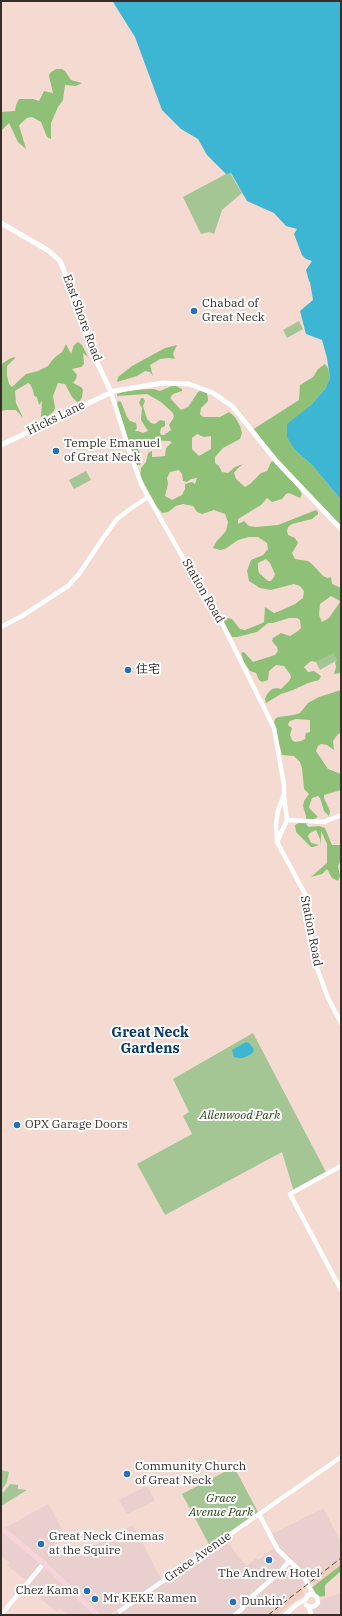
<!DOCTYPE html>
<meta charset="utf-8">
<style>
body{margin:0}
#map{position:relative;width:342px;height:1616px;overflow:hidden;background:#f4dad0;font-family:"IBM Plex Serif",serif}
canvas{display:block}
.frame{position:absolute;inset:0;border:2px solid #372e2a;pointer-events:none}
</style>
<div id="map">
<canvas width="342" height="1616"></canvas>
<div class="frame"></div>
</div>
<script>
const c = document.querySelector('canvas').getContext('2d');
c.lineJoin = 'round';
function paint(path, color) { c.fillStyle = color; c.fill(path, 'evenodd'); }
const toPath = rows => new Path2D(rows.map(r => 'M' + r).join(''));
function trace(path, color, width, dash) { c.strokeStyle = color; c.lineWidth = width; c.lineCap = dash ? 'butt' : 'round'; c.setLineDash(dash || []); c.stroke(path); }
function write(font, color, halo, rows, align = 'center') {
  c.font = font + ' "IBM Plex Serif","Noto Sans SC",serif'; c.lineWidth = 4; c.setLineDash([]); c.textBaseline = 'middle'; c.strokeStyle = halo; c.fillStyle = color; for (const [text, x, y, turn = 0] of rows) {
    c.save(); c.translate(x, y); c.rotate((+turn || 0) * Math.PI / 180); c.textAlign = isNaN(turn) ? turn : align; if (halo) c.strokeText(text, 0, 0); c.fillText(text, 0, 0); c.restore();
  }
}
const commercial = toPath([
 [147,1486,155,1501,127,1514,119,1500],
 [48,1504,63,1530,53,1536,57,1543,54,1545,70,1558,133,1525,163,1582,225,1538,237,1555,247,1566,256,1558,258,1560,276,1547,270,1535,323,1508,341,1542,341,1556,263,1615,67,1615,60,1608,57,1612,25,1586,28,1582,7,1565,10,1563,1,1555,1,1528,3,1529],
 [341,1593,341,1615,313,1615,314,1607,318,1601]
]);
const built = toPath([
 [341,1556,341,1565,314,1587,312,1579],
 [301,1585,304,1595,276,1615,263,1615]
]);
const green = toPath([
 [230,173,242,193,222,210,214,234,209,232,201,234,183,197,226,174],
 [299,321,303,329,287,338,283,330],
 [86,471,91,480,74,489,69,480],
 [333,652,337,660,320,670,316,662],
 [253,1033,327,1174,294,1192,282,1152,165,1215,137,1164,192,1134,183,1116,189,1112,173,1079],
 [234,1467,259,1514,211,1548,182,1494],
 [1,1470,9,1472,7,1482,2,1490,3,1493,10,1484,18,1485,18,1489,27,1490,1,1506]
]);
const forest = toPath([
 [56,69,62,69,65,71,71,80,82,83,76,86,65,85,63,100,58,107,51,123,51,139,47,137,41,122,32,117,27,118,19,125,26,149,18,142,9,123,2,130,1,135,1,112,15,111,16,105,19,99,33,99,39,101,44,91,53,93,49,76,50,73],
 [78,342,82,345,88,357,83,353,84,364,81,367,72,369,77,375,76,379,73,383,81,387,83,390,82,397,79,404,72,397,65,384,58,383,53,396,55,408,54,411,42,421,41,417,42,401,39,405,37,397,34,396,33,390,30,384,28,383,15,391,16,403,23,418,16,410,6,410,1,411,1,366,3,363,11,358,16,357,7,366,7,375,9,384,12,387,26,374,38,371,48,366,54,358,62,352,66,344,71,354,74,345],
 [177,345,173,354,175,359,169,358,160,359,150,365,153,376,150,372,145,371,137,376,117,382,118,377,132,366,165,348],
 [325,364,328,368,330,378,325,389,310,406,295,450,313,466,341,500,341,529,252,430,299,400,300,385,313,377,318,369],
 [174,385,182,389,182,391,173,394,170,398,181,410,188,407,198,392,202,390,207,393,208,399,208,401,201,408,200,414,203,417,220,417,229,412,235,417,240,426,242,433,240,439,223,448,215,457,215,463,219,466,222,472,228,473,235,467,243,464,237,469,234,473,236,479,245,487,250,484,261,473,267,471,271,462,274,461,299,489,302,494,300,498,289,493,286,494,282,499,272,502,267,498,261,505,238,519,238,524,244,521,249,526,256,527,278,525,316,510,318,512,318,514,312,519,292,524,288,527,287,531,288,535,295,538,298,543,292,553,295,559,308,561,313,565,323,576,328,578,331,577,332,584,341,588,340,673,334,674,336,667,335,662,337,660,333,653,316,662,311,661,304,667,308,672,314,671,321,676,319,680,308,683,293,690,281,694,266,703,265,699,267,694,272,689,277,688,281,689,289,681,291,677,290,674,284,666,276,665,269,671,268,680,262,682,259,680,256,673,250,671,244,662,241,653,244,652,253,662,275,655,278,651,277,647,272,641,273,638,281,633,290,636,298,631,301,628,300,620,297,618,289,618,273,623,268,623,257,632,237,637,232,637,223,621,228,618,232,619,240,629,245,630,260,624,264,622,265,607,274,613,282,610,295,604,303,598,304,591,300,586,294,584,271,590,260,588,249,581,247,571,251,560,263,555,268,549,267,543,258,537,249,537,238,540,225,549,220,550,213,548,216,542,226,531,228,522,225,514,214,510,202,514,197,512,193,506,183,504,176,506,168,512,162,513,157,507,140,476,141,468,146,462,148,453,152,451,152,457,154,457,165,456,166,448,172,442,169,441,146,440,135,444,141,455,140,465,136,465,117,404,118,401,121,402,127,417,130,421,136,423,137,428,135,431,138,431,143,433,148,431,141,420,142,408,139,403,141,398,143,398,145,401,143,406,147,419,151,423,155,424,160,420,165,421,165,426,161,428,160,432,161,435,164,435,171,430,169,425,174,417,173,413,161,402,147,394,117,396,117,394,129,390,154,389,160,391],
 [197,434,204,437,211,436,211,449,199,456,192,449,192,438],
 [179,470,182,474,183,481,187,482,191,479,197,478,195,484,192,482,185,484,185,489,182,495,172,500,165,496,168,484,167,478,170,472],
 [266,559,270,563,275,574,274,577,271,581,268,581,259,573,258,569,258,563],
 [331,596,340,601,340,602,329,618,322,622,319,615,320,604],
 [341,690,341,733,338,734,333,741,334,750,327,745,321,744,318,746,316,751,328,769,341,774,341,790,324,795,324,798,330,811,329,816,324,811,320,798,318,796,312,798,309,807,310,809,318,817,310,821,306,825,309,827,319,826,325,828,332,845,341,845,341,860,338,866,340,876,338,881,332,878,327,869,322,874,311,877,327,863,327,844,321,831,321,845,320,839,316,830,310,833,308,836,311,843,319,845,313,847,311,847,296,832,295,825,306,819,306,816,303,806,304,801,309,794,304,789,302,768,300,762,294,756,282,755,274,723,275,719,278,717,294,715,300,713,308,703,319,697],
 [296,719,310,720,310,732,306,733,305,739,301,741,295,742,292,740,290,735,292,728,289,726,288,724,290,721],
 [341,1565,341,1571,325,1585,325,1596,317,1597,310,1589]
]);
const water = toPath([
 [111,1,341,1,341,500,313,466,295,450,287,437,287,424,310,406,325,389,330,378,327,358,322,340,306,334,300,311,313,300,310,282,309,281,306,270,312,261,306,259,302,255,294,234,297,229,286,226,274,213,247,201,231,173,226,174,207,155,198,139,181,129,162,110,135,37,113,2],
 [246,1042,249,1043,253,1048,254,1051,251,1054,243,1058,239,1058,234,1057,232,1050]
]);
const tertiary = toPath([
 [111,392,130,453,142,486,195,579,218,615,274,728,284,785,284,794,278,811,276,824,277,842,305,894,314,960,328,998,341,1023],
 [1,627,22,616,68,586,79,574,103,538,117,519,130,509,148,497],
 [284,796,287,820],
 [287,820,324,822,341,815],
 [277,842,287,820],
 [341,1166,290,1194,341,1290],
 [259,1514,278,1550,300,1571,314,1595],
 [309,1607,311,1615],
 [1,1615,44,1563],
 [114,1615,341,1457],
 [235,1615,242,1609,247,1601,281,1571,289,1561],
 [285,1615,297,1604,305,1600,308,1595,312,1594,317,1597,318,1603,315,1606,310,1607,306,1605]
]);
const secondary = toPath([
 [1,223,49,251,60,261,70,285,90,347,111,392],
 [1,445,114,391,163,383,189,384,213,393,232,406,277,462,341,529]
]);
const primary = toPath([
 [1,1528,41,1561,98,1615],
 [116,1615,116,1613]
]);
const rail = toPath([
 [268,1615,341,1558]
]);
const markers = [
 [194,311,4,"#2571c0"],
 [56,451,4,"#2571c0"],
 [128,670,4,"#2571c0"],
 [17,1125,4,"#2571c0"],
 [127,1474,4,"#2571c0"],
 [41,1544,4,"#2571c0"],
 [269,1560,4,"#2571c0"],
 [87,1591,4,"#2571c0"],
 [95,1599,4,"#2571c0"],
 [233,1602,4,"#2571c0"]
];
const poiNames = [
 ["Chabad of",202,304],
 ["Great Neck",202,318],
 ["Temple Emanuel",64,444],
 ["of Great Neck",64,458],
 ["住宅",136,670],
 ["OPX Garage Doors",25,1125],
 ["Community Church",135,1467],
 ["of Great Neck",135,1481],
 ["Great Neck Cinemas",49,1537],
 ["at the Squire",49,1551],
 ["The Andrew Hotel",269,1574,"center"],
 ["Chez Kama",79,1591,"right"],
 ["Mr KEKE Ramen",103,1599],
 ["Dunkin'",241,1602]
];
const streetNames = [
 ["East Shore Road",82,318,70],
 ["Hicks Lane",56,418,-26],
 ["Station Road",203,591,60],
 ["Station Road",311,931,79],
 ["Grace Avenue",198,1557,-35]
];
const parkNames = [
 ["Allenwood Park",240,1116],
 ["Grace",221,1499],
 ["Avenue Park",221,1513]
];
const quarterNames = [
 ["Great Neck",150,1033],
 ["Gardens",150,1049]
];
paint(commercial, '#eacfcf');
paint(built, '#eecec0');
paint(green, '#a3c694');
paint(forest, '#8fc078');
paint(water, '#3db6d4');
trace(tertiary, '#fff', 4.5);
trace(secondary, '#fff', 5);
trace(primary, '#f7d3da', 5.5);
trace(rail, '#5d514c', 1, [6, 3]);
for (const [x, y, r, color] of markers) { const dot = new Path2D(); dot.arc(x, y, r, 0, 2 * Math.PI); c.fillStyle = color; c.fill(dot); trace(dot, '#fff', 1.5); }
write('12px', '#372e2a', '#fff', poiNames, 'left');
write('12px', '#372e2a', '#fff', streetNames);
write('italic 12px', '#1e3d0a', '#fff', parkNames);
write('bold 14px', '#083a6c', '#fff', quarterNames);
</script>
